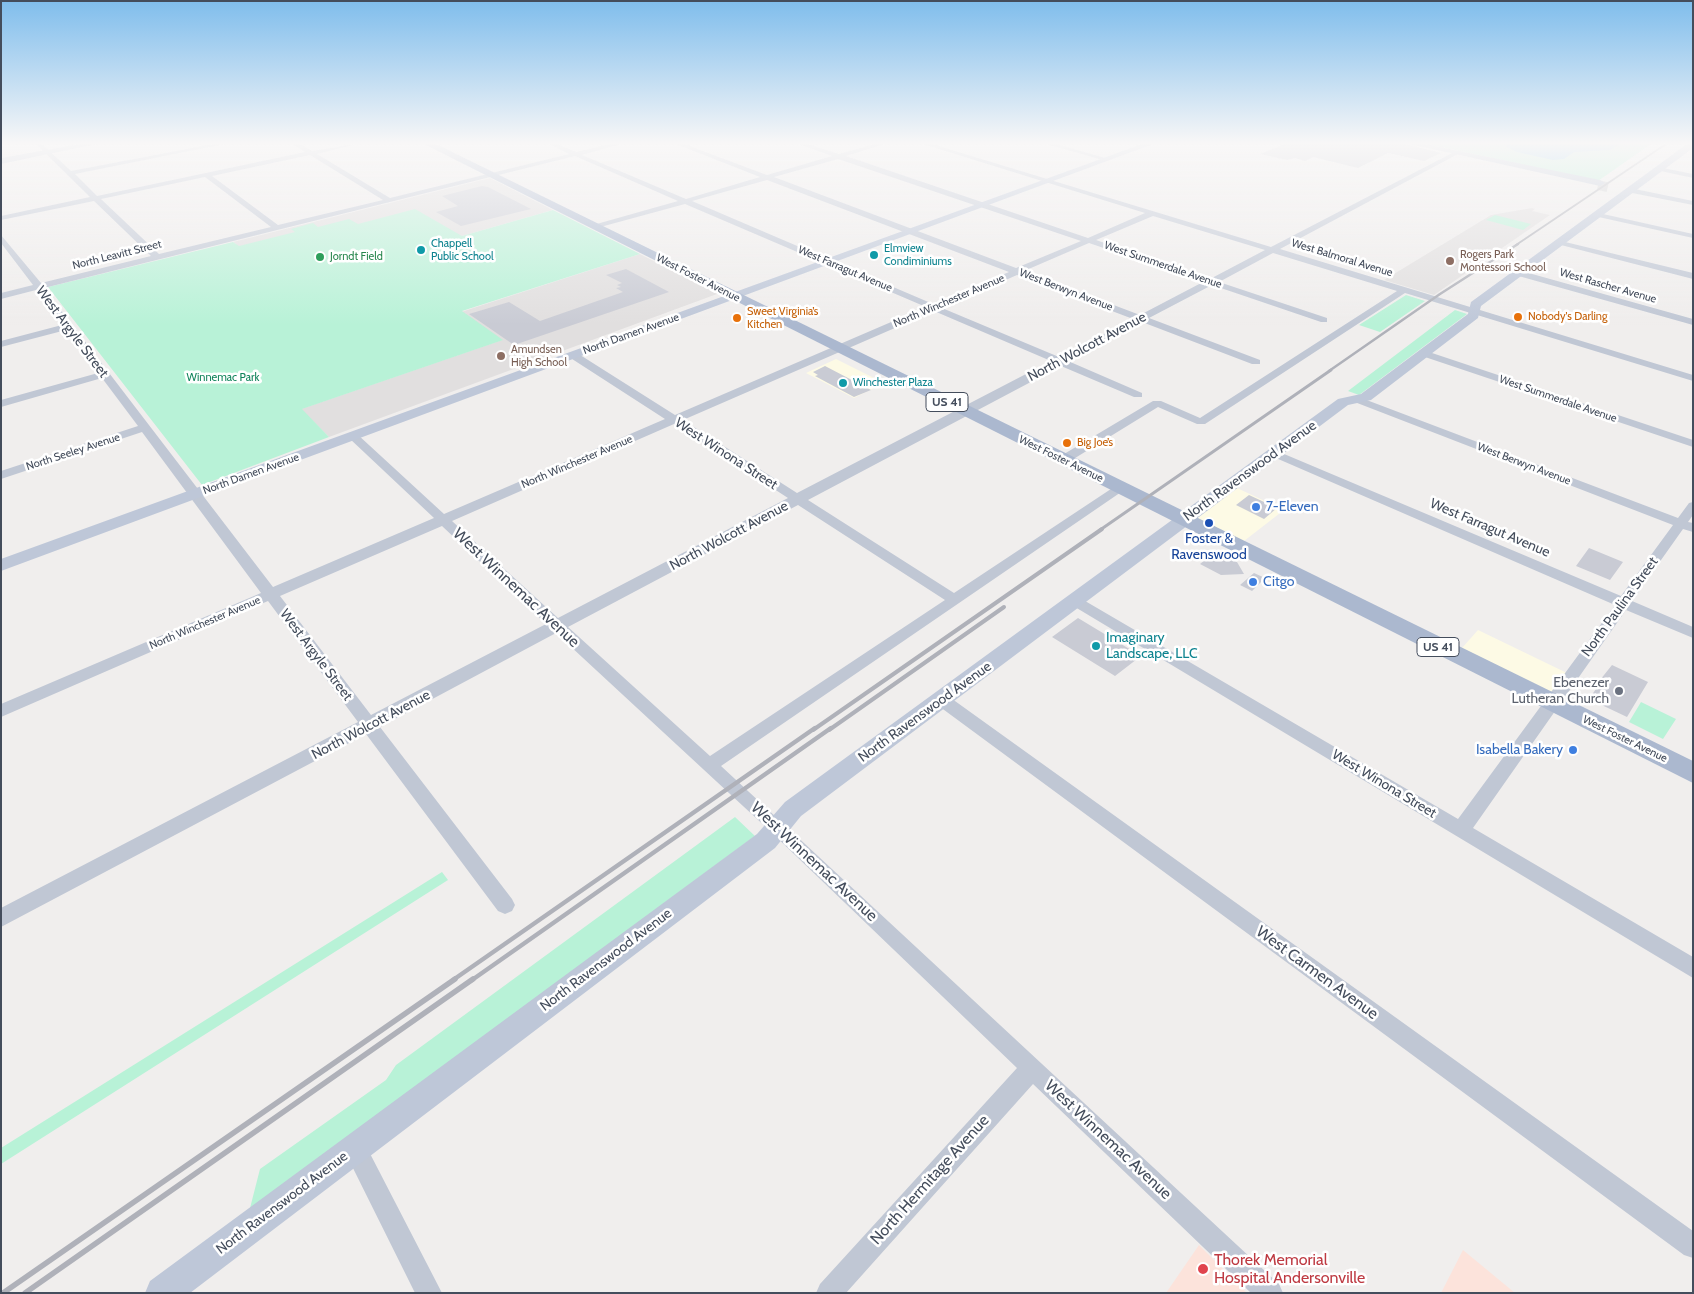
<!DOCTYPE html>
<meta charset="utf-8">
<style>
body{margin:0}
#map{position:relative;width:1694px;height:1294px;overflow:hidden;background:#f0eeed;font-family:Cabin,sans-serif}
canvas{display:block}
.frame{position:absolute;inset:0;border:2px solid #444d5c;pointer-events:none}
</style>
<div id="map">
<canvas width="1694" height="1294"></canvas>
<div class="frame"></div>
</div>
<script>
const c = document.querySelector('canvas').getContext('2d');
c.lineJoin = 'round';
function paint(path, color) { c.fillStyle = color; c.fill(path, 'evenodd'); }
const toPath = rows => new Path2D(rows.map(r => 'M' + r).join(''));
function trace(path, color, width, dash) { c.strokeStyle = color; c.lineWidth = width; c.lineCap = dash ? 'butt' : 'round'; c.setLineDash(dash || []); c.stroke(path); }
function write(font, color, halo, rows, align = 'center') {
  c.font = font + ' Cabin,sans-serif'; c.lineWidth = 5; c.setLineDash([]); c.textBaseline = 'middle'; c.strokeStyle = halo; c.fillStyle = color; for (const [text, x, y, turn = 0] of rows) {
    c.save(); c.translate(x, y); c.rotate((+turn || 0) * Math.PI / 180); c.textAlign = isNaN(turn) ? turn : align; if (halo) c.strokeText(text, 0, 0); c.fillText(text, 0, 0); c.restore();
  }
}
const commercial = toPath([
 [836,359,884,383,854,398,806,373],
 [1237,488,1284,510,1244,541,1197,518],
 [1478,630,1569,674,1555,694,1462,648]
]);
const education = toPath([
 [490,178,553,210,462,236,246,252,233,242],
 [1532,208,1535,209,1532,211,1550,215,1434,295,1384,280,1491,215],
 [640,254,717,294,329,437,301,409,502,340,461,312]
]);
const medical = toPath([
 [1199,1245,1247,1293,1166,1293],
 [1463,1250,1515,1293,1441,1293]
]);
const green = toPath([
 [1428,144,1651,144,1598,181],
 [415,209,462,236,553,210,640,254,462,311,503,340,302,409,329,437,202,485,48,287,233,242,239,246,295,232,291,229,313,223,318,227,349,219,358,224],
 [1495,215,1531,224,1523,230,1486,220],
 [1406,295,1425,301,1380,332,1359,325],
 [1455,310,1467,314,1359,395,1348,391],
 [1641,702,1676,719,1663,739,1629,722],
 [735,817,755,836,249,1212,260,1169,386,1080,396,1065],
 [442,872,448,880,1,1164,1,1148]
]);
const water = toPath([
 [1506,144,1620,144,1610,150,1574,152,1564,159,1553,160,1517,152,1507,147]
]);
const building = toPath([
 [1285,144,1407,144,1405,144,1441,153,1424,161,1388,153,1358,168,1313,157,1305,161,1295,158,1287,160,1260,154],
 [482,186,488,187,531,209,461,226,436,212,458,206,442,196],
 [626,269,669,292,514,345,469,314,509,302,540,321,623,292,616,288,621,287,617,285,622,283,606,275],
 [825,366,871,390,854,397,815,376,818,375,813,372],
 [1249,495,1277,508,1264,519,1236,505],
 [1589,548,1623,562,1610,580,1576,566],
 [1215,552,1237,562,1244,574,1221,575,1200,564],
 [1254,573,1265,578,1252,591,1240,585],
 [1078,618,1141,656,1115,676,1052,637],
 [1612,665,1648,682,1627,717,1589,699,1598,686,1596,685]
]);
const secondaryTunnel = toPath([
 [1598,185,1611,188]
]);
const street = toPath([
 [36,144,42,144,71,171,213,144,224,144,75,174,97,196,305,152,293,144,300,144,312,151,356,144,317,154,390,198,569,154,549,144,557,144,576,152,610,144,620,144,582,155,686,199,760,177,676,144,684,144,767,175,832,156,799,144,807,144,839,154,875,144,884,144,846,156,1088,238,1145,213,923,144,932,144,1271,247,1454,152,1458,152,1458,154,1280,249,1693,375,1693,381,1405,293,1205,424,1197,424,1158,407,1067,463,1059,463,1059,457,1153,401,1161,401,1200,418,1397,291,1273,253,1219,282,1327,318,1327,322,1321,322,1212,285,1149,318,1260,360,1260,364,1252,364,1142,322,1068,361,1142,393,1142,397,1134,397,1061,366,808,500,954,593,1117,485,1125,485,1127,488,721,766,1279,1284,1283,1293,1251,1293,1033,1084,846,1293,816,1293,820,1284,1017,1068,770,831,556,633,380,727,512,899,515,905,512,911,505,914,498,911,366,734,1,927,1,908,358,722,268,601,1,717,1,704,261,593,142,432,1,479,1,471,138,426,102,378,1,407,1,400,98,373,66,330,1,347,1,341,62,325,36,290,1,299,1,293,33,285,1,243,1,235,41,283,151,256,94,201,1,220,1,216,90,197,36,144],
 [310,155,383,200,278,225,212,176,310,155],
 [575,156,678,201,593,225,593,229,685,204,926,307,675,415,577,353,569,353,569,357,665,419,444,514,357,434,349,434,349,438,434,518,273,587,44,288,575,156],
 [838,159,1081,241,1016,268,774,177,838,159],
 [205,177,271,227,159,254,101,199,205,177],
 [767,180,1009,272,933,304,692,201,767,180],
 [1153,216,1265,250,1210,279,1096,240,1153,216],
 [1089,243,1203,282,1140,315,1024,271,1089,243],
 [1017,275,1133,319,1059,357,942,308,1017,275],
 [934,311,1051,361,797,493,683,420,934,311],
 [674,424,788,498,558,618,452,521,674,424],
 [798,505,945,600,710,756,568,627,798,505],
 [442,526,546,624,371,715,280,596,442,526],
 [1047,144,1056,144,1109,159,1106,161,1047,144],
 [1658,167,1693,174,1693,178,1656,170,1658,167],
 [1630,188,1693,201,1693,205,1627,192,1626,190,1630,188],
 [1594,212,1693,234,1693,238,1594,216,1594,212],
 [1557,240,1693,273,1693,279,1557,244,1557,240],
 [1518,270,1693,319,1693,325,1515,275,1515,271,1518,270],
 [1423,350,1693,440,1693,447,1419,355,1419,351,1423,350],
 [1356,396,1678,518,1689,503,1693,502,1693,515,1688,522,1693,523,1693,532,1683,529,1632,601,1693,627,1693,638,1626,610,1473,828,1693,957,1693,978,1070,604,1068,601,1070,598,1080,598,1458,819,1615,605,1269,455,1269,451,1277,451,1621,596,1673,525,1352,401,1351,399,1356,396],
 [942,694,948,696,1693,1231,1693,1258,1684,1255,936,704,934,700,936,696,942,694],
 [355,1136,363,1140,442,1293,415,1293,343,1148,347,1140,355,1136]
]);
const secondary = toPath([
 [80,144,96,144,1,164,1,158,80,144],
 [1142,144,1153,144,1,571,1,559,1142,144],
 [1410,144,1425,144,1600,180,1605,183,1600,186,1410,144],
 [1687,144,1693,144,1693,148,1481,306,1478,318,1371,400,1348,405,801,816,775,848,190,1293,145,1293,150,1281,757,834,785,802,1338,399,1361,394,1468,314,1471,302,1687,144]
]);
const primary = toPath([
 [424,144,436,144,1693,761,1693,783,424,144]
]);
const railFar5 = toPath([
 [1516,245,1666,144]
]);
const railFar4 = toPath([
 [1329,371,1440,294,1518,244]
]);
const railFar3 = toPath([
 [1100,530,1331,370]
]);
const railFar2 = toPath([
 [813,730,1102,529],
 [829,730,1004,607]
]);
const railFar1 = toPath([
 [453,980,815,728],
 [472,980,831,728]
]);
const rail = toPath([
 [3,1293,455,979],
 [25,1293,473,979]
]);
const markers = [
 [421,250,5,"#0f9aa8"],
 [874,255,5,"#0f9aa8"],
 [320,257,5,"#2e9e5b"],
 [1450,261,5,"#8d6e63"],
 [1518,317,5,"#e8710a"],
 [737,318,5,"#e8710a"],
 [501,356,5,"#8d6e63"],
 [843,383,5,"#0f9aa8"],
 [1067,443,5,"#e8710a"],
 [1256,507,5,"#3f7fe0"],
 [1209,523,5,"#1a4fb4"],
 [1253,582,5,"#3f7fe0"],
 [1096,646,5,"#0f9aa8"],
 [1619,691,5,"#6b7280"],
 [1573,750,5,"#3f7fe0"],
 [1203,1269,6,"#e0444e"]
];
const farCulturenames = [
 ["Chappell",431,244],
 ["Public School",431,257],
 ["Elmview",884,249],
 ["Condiminiums",884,262],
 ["Winchester Plaza",853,383]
];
const farStreetnames = [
 ["North Leavitt Street",117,255,-14],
 ["West Balmoral Avenue",1342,258,17],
 ["West Summerdale Avenue",1163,265,19],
 ["West Farragut Avenue",845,269,23],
 ["West Foster Avenue",698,278,27],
 ["West Rascher Avenue",1608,286,16],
 ["West Berwyn Avenue",1066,290,21],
 ["North Winchester Avenue",949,301,-23],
 ["North Damen Avenue",631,334,-20],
 ["West Summerdale Avenue",1558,399,19],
 ["North Seeley Avenue",73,452,-18],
 ["West Foster Avenue",1061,459,26],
 ["North Winchester Avenue",577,462,-23],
 ["West Berwyn Avenue",1524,464,21],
 ["North Damen Avenue",251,474,-20],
 ["North Winchester Avenue",205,623,-23],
 ["West Foster Avenue",1625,739,26]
];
const farEducationnames = [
 ["Rogers Park",1460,255],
 ["Montessori School",1460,268],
 ["Amundsen",511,350],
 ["High School",511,363]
];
const farLeisurenames = [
 ["Jorndt Field",330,257]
];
const farFoodnames = [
 ["Sweet Virginia’s",747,312],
 ["Kitchen",747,325],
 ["Nobody's Darling",1528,317],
 ["Big Joe’s",1077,443]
];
const farParknames = [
 ["Winnemac Park",223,378]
];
const shields = [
 [947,402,42],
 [1438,647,42]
];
const shieldNames = [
 ["US 41",947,402],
 ["US 41",1438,647]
];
const streetNames = [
 ["West Argyle Street",72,332,53],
 ["North Wolcott Avenue",1087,347,-28],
 ["West Winona Street",726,454,33],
 ["North Ravenswood Avenue",1250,471,-36],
 ["West Farragut Avenue",1490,528,23],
 ["North Wolcott Avenue",729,536,-28],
 ["North Paulina Street",1620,607,-54],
 ["West Argyle Street",316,655,53],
 ["North Ravenswood Avenue",925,712,-36],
 ["North Wolcott Avenue",371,725,-28],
 ["West Winona Street",1384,784,31],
 ["North Ravenswood Avenue",606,960,-37],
 ["North Ravenswood Avenue",282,1203,-37]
];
const shopNames = [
 ["7-Eleven",1266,507],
 ["Citgo",1263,582],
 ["Isabella Bakery",1563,750,"right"]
];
const transitNames = [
 ["Foster &",1209,539],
 ["Ravenswood",1209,555]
];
const cultureNames = [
 ["Imaginary",1106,638],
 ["Landscape, LLC",1106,654]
];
const worshipNames = [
 ["Ebenezer",1609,683],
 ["Lutheran Church",1609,699]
];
const nearStreetnames = [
 ["West Winnemac Avenue",516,588,43],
 ["West Winnemac Avenue",814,862,43],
 ["West Carmen Avenue",1317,973,36],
 ["West Winnemac Avenue",1108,1140,43],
 ["North Hermitage Avenue",930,1180,-48]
];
const nearHealthnames = [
 ["Thorek Memorial",1214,1260],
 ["Hospital Andersonville",1214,1278]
];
paint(commercial, '#fdfae5');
paint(education, '#e1dfdf');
paint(medical, '#fce3db');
paint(green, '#b8f2d7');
paint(water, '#81caf2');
paint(building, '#c9cbd4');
trace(secondaryTunnel, '#ceced0', 10, [10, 5]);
paint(street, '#c0c7d4');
paint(secondary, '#bec7d8');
paint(primary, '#abb8cf');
trace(railFar5, '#afb1b9', 2);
trace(railFar4, '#afb1b9', 2.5);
trace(railFar3, '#afb1b9', 3);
trace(railFar2, '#afb1b9', 4);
trace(railFar1, '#afb1b9', 4.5);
trace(rail, '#afb1b9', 5.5);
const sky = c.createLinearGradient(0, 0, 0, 325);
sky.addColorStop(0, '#7fbdec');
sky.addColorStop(0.44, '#f8f7f7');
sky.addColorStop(1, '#f8f7f700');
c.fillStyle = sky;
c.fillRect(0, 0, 1694, 325);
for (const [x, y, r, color] of markers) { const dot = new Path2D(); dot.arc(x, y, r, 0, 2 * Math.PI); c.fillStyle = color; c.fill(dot); trace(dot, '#fff', 2); }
write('11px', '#0d838f', '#fff', farCulturenames, 'left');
write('11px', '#444d5c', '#fff', farStreetnames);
write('11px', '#785e54', '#fff', farEducationnames, 'left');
write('11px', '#27864d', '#fff', farLeisurenames, 'left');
write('11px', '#c56008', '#fff', farFoodnames, 'left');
write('11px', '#10835a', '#fff', farParknames);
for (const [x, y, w] of shields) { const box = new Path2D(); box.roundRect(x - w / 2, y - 9.5, w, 19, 4); c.fillStyle = '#fff'; c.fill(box); trace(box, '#444d5c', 1); }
write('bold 12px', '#444d5c', null, shieldNames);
write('14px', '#444d5c', '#fff', streetNames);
write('14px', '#366cbe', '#fff', shopNames, 'left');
write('14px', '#164399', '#fff', transitNames);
write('14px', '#0d838f', '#fff', cultureNames, 'left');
write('14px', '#5b616d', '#fff', worshipNames, 'right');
write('16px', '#444d5c', '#fff', nearStreetnames);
write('16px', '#be3a42', '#fff', nearHealthnames, 'left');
</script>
